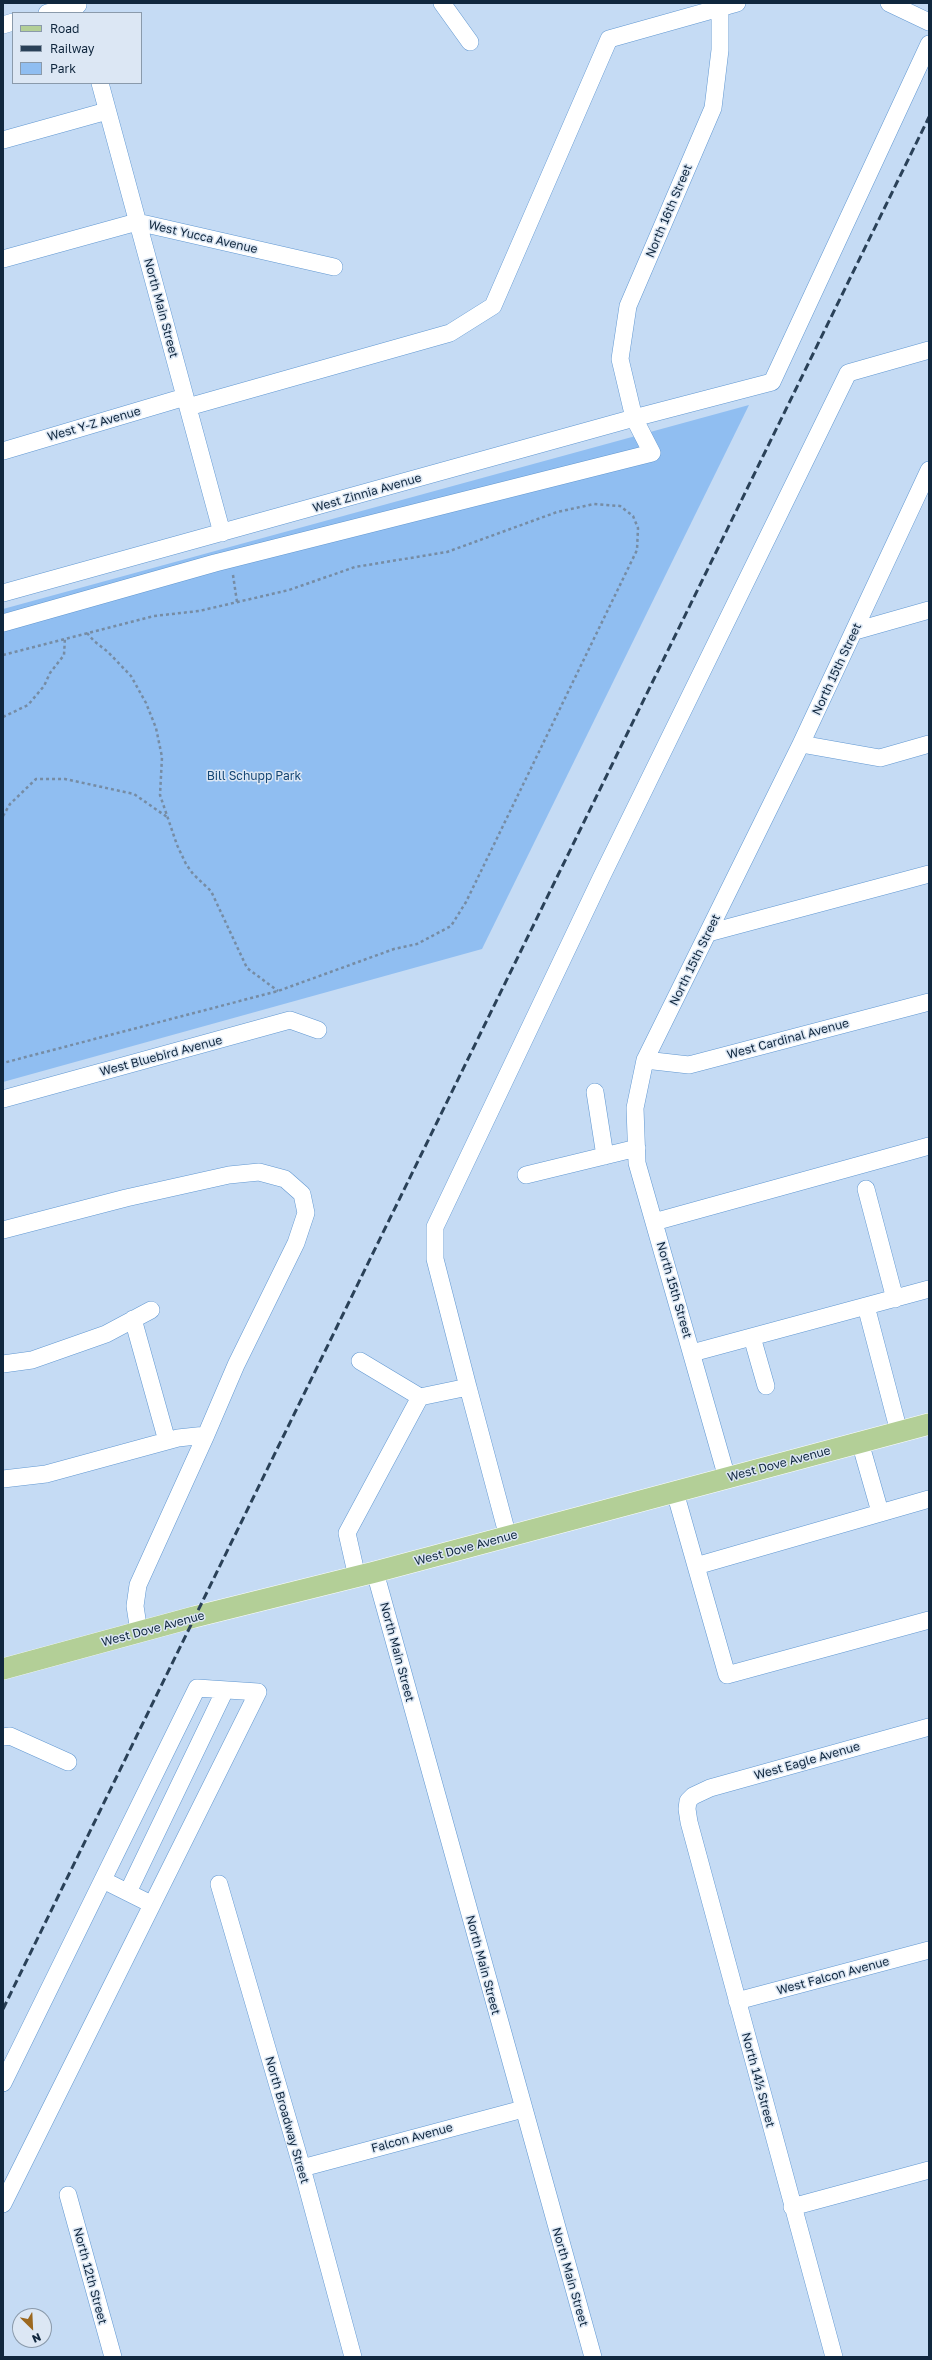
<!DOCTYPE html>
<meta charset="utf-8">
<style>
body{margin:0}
#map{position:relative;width:932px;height:2360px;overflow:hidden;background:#c5dbf4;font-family:"Golos Text",sans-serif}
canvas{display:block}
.frame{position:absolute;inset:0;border:4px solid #10273e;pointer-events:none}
.legend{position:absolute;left:12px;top:12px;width:130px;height:72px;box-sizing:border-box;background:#dce7f4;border:1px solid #8a9aab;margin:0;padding:5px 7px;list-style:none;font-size:12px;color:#10273e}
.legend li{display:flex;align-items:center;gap:8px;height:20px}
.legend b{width:20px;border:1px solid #8a9aab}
.north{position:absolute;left:12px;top:2308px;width:40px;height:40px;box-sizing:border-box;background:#dce7f4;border:1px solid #8a9aab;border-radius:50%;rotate:156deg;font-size:11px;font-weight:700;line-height:16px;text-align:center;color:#10273e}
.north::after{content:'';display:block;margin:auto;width:14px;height:18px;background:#9c681f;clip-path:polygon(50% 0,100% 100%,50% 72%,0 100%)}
</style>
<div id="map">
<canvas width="932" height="2360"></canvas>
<div class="frame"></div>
<ul class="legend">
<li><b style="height:5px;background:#b3cf97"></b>Road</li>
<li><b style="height:5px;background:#2a4158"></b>Railway</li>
<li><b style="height:11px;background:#90bef1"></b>Park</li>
</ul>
<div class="north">N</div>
</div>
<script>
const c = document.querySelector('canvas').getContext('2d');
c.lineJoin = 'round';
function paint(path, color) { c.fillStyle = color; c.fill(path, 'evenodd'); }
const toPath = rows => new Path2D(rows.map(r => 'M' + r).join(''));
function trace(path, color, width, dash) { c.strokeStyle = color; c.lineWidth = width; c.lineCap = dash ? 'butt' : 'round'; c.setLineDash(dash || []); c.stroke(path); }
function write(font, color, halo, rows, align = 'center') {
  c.font = font + ' "Golos Text",sans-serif'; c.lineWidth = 3; c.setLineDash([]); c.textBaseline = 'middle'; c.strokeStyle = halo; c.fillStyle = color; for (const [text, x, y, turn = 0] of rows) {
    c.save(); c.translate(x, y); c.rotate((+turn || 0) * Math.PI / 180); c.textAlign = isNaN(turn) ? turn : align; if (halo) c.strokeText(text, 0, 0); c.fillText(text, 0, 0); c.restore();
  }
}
const green = toPath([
 [749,405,482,949,3,1082,3,609]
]);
const path = toPath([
 [233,575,237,602],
 [87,633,94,641,108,652,131,676,146,703,156,728,162,757,160,795,177,845,186,864,193,874,211,891,247,968,278,991],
 [3,655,154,616,199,611,289,590,355,567,447,552,557,512,585,506,594,504,620,506,633,516,638,528,637,550,466,902,451,926,417,944,394,949,278,991,3,1063],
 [3,717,28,705,44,686,50,673,64,655,65,638],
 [3,816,10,804,36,779,65,779,134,794,167,817]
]);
const minor = toPath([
 [442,3,470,42],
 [889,3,929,22],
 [47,13,78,5],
 [3,25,13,22],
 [100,83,222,533],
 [3,140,107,111],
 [3,259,137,222,334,267],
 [188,407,450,333,493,306,609,39,737,3],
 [3,451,185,397],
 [3,593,634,418,772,382,929,44],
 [3,623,215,563,652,453,634,418,620,359,628,306,713,108,720,50,720,3],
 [855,631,929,610],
 [801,744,880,758,929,744],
 [708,933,929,874],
 [645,1060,689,1065,929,1002],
 [595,1092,605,1156],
 [3,1099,290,1020,318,1030],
 [526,1175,637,1148],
 [866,1189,895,1299],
 [654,1222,929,1146],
 [3,1230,126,1198,229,1175,259,1172,285,1179,302,1194,306,1213,296,1243,236,1365,206,1435],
 [866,1306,899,1432],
 [133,1319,167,1441],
 [752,1337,766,1386],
 [692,1353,929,1289],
 [360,1361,420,1397],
 [3,1364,32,1360,106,1334,151,1310],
 [468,1387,435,1259,435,1227,601,878,848,373,929,350],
 [860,1442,880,1512],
 [727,1478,637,1163,635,1108,645,1060,801,744,929,470],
 [3,1479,46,1474,178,1438,206,1435,138,1585,135,1606,139,1632],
 [675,1492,696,1566,929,1499],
 [696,1566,727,1675,929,1620],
 [375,1572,593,2357],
 [357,1577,347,1533,420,1397,468,1387,508,1537],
 [3,1737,10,1736,68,1762],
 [103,1880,151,1904],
 [219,1884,302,2168,353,2357],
 [128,1892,225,1690],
 [737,2001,929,1950],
 [3,2083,197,1688,258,1692,3,2204],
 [302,2168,523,2109],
 [68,2195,113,2357],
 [792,2207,929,2170],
 [834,2357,689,1822,687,1809,688,1801,693,1796,710,1788,929,1727]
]);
const major = toPath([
 [3,1669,194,1617,375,1572,929,1424]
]);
const rail = toPath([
 [3,2009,929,117]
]);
const streetNames = [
 ["North 16th Street",669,211,-67],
 ["West Yucca Avenue",203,237,13],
 ["North Main Street",161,308,75],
 ["West Y-Z Avenue",94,424,-16],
 ["West Zinnia Avenue",367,493,-16],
 ["North 15th Street",837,669,-65],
 ["North 15th Street",695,960,-64],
 ["West Cardinal Avenue",788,1039,-15],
 ["West Bluebird Avenue",161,1056,-15],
 ["North 15th Street",674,1290,74],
 ["West Dove Avenue",779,1464,-15],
 ["West Dove Avenue",466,1548,-15],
 ["West Dove Avenue",153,1629,-15],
 ["North Main Street",397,1652,75],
 ["West Eagle Avenue",807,1761,-16],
 ["North Main Street",483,1965,75],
 ["West Falcon Avenue",833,1976,-15],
 ["North 14½ Street",758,2080,75],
 ["North Broadway Street",287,2120,74],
 ["Falcon Avenue",412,2138,-15],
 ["North 12th Street",90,2276,75],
 ["North Main Street",570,2277,74]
];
const parkNames = [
 ["Bill Schupp Park",254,776]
];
paint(green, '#90bef1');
trace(minor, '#6097d1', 18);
trace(major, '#fff', 22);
trace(path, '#768ca4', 2.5, [3, 3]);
trace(minor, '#fff', 17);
trace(major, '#b3cf97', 21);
trace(rail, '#2a4158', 3, [8, 4]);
write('12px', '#10273e', '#dce7f4', streetNames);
write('12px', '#154675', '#dce7f4', parkNames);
</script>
